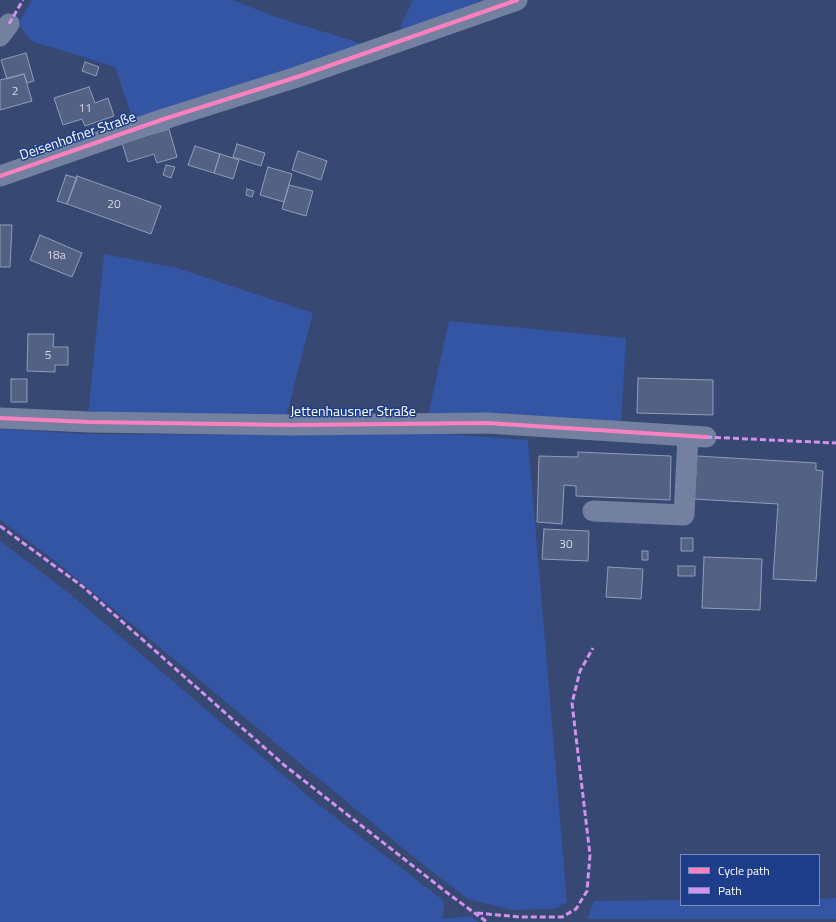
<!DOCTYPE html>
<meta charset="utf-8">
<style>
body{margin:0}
#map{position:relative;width:836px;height:922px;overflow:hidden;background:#374873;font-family:"Titillium Web",sans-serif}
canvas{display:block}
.legend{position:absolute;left:680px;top:854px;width:140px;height:52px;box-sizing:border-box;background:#1e3e8c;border:1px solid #788bba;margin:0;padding:5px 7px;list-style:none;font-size:12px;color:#fff}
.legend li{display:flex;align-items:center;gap:8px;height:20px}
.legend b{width:20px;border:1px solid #788bba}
</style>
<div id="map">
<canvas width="836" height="922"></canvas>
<ul class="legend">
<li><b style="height:5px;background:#ff80c0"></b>Cycle path</li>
<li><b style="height:5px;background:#d193ec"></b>Path</li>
</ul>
</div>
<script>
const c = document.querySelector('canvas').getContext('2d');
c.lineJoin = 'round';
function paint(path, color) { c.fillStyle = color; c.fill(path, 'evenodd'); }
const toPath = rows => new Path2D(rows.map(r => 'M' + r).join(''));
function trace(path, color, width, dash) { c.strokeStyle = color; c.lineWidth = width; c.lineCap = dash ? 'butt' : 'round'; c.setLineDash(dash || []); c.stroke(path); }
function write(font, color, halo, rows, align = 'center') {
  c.font = font + ' "Titillium Web",sans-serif'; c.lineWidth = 3; c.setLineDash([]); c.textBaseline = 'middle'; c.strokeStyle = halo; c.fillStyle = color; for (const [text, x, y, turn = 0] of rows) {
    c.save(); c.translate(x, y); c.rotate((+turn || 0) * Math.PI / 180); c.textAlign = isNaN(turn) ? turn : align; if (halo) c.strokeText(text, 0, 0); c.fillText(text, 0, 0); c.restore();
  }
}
const green = toPath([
 [32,0,233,0,270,15,366,45,136,123,130,111,115,67,31,41,18,24],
 [413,0,498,0,411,32,400,27],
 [104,254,177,268,313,313,286,417,88,417],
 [449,321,626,338,621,424,428,415],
 [0,429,87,434,235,435,390,430,528,440,567,902,555,909,512,910,468,899,422,864,54,560,0,520],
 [0,541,70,594,314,801,444,901,443,919,470,916,478,922,0,922],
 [836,898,836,919,587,919,594,901,681,900,681,905,819,905,819,899]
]);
const building = toPath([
 [26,53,34,81,27,83,24,74,7,79,1,60,26,53],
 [85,62,99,67,96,76,82,71,85,62],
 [24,74,32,101,0,110,0,80,24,74],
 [89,87,95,103,108,98,114,116,85,126,82,119,63,125,54,98,89,87],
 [169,129,177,157,157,163,154,154,128,162,122,143,169,129],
 [237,144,265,153,261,166,233,157,237,144],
 [195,146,220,154,214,173,188,165,195,146],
 [298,151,327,161,321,180,292,170,298,151],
 [220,154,239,160,233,179,214,173,220,154],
 [166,165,175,167,171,178,163,175,166,165],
 [268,167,292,174,284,202,260,195,268,167],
 [66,175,77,178,67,204,57,201,66,175],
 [77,176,161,206,151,234,67,204,77,176],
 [289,185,313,191,306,216,282,209,289,185],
 [247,189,254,191,252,197,246,195,247,189],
 [0,225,12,225,10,267,0,267,0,225],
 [40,235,82,253,72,277,30,260,40,235],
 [28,334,54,334,53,347,68,347,68,365,55,365,55,372,27,371,28,334],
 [638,378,713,380,713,415,637,413,638,378],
 [11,379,27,379,27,402,11,402,11,379],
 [578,452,671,456,670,500,576,496,576,486,564,485,562,524,537,522,539,456,578,457,578,452],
 [697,456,816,463,816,470,823,471,816,581,773,579,778,504,694,499,697,456],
 [544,529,589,531,588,561,542,559,544,529],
 [681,538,693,538,693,551,681,551,681,538],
 [642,551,648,551,648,560,642,560,642,551],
 [704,557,762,559,760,610,702,608,704,557],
 [678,566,695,566,695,576,678,576,678,566],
 [608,567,643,569,641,599,606,597,608,567]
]);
const minor = toPath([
 [0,36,9,24],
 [0,176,164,119,297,77,517,0],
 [0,418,89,422,292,425,487,423,706,437],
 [593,511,684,515,688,436]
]);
const quiet = toPath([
 [9,24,23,0],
 [706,437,836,443],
 [0,526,82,586,284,765,450,895,487,922],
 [477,913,520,917,562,917,576,909,587,891,590,855,572,703,580,671,593,648]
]);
const cycleway = toPath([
 [0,176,164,119,297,77,517,0],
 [0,418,89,422,292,425,487,423,706,437]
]);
const numberNames = [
 ["2",15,92],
 ["11",85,109],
 ["20",114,205],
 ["18a",56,256],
 ["5",48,356],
 ["30",566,545]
];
const streetNames = [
 ["Deisenhofner Straße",78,137,-19],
 ["Jettenhausner Straße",353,413]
];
paint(green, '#3355a3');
paint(building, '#536184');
trace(building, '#929db6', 1);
trace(minor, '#73809f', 21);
trace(quiet, '#d193ec', 3, [6, 3]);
trace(cycleway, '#ff80c0', 4);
write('12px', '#d4d8e0', null, numberNames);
write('14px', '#fff', '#1e3e8c', streetNames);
</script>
